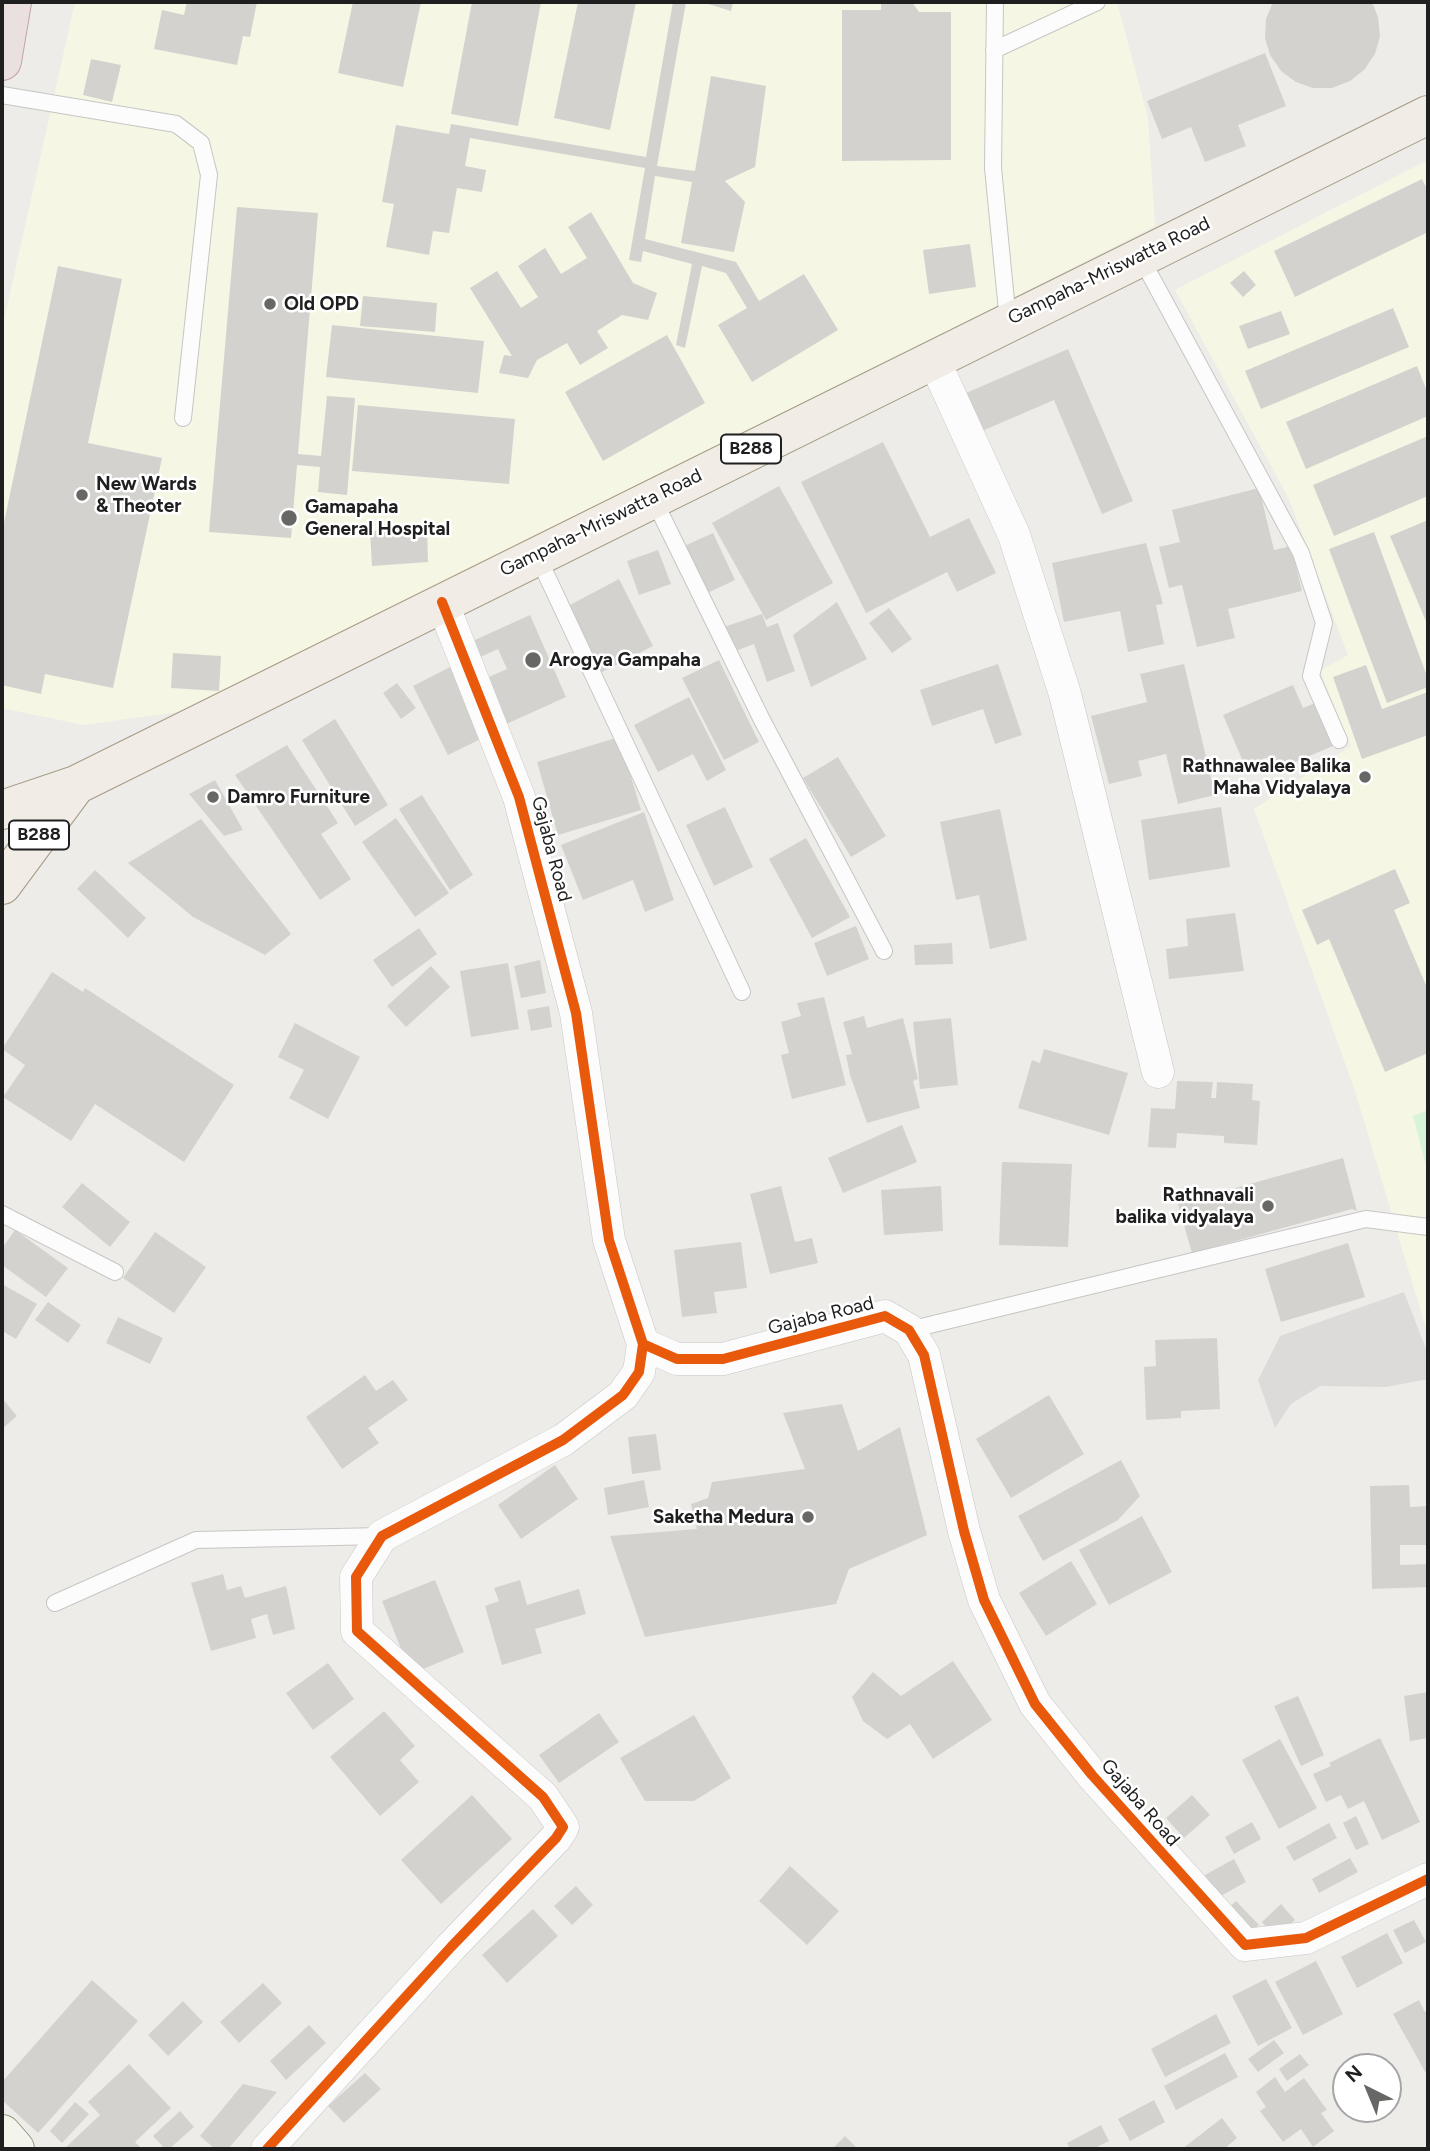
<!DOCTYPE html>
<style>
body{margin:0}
#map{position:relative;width:1430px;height:2151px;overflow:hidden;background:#eeece8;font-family:Figtree,sans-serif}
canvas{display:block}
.frame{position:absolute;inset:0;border:4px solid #1f1f1f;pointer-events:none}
.north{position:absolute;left:1332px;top:2053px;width:70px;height:70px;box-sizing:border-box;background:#fff;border:2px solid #a5a5a5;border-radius:50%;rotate:317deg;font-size:19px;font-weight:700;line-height:28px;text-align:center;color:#1f1f1f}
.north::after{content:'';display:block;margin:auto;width:24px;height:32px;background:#676765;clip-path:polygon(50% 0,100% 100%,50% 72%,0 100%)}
</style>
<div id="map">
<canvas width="1430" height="2151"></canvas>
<div class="frame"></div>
<div class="north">N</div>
</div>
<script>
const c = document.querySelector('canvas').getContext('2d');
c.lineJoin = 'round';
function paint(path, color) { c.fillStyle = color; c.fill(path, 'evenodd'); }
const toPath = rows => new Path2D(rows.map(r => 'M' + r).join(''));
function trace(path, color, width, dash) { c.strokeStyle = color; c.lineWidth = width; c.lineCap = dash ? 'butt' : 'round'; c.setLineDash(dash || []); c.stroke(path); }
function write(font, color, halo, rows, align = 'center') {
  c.font = font + ' Figtree,sans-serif'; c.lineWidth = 5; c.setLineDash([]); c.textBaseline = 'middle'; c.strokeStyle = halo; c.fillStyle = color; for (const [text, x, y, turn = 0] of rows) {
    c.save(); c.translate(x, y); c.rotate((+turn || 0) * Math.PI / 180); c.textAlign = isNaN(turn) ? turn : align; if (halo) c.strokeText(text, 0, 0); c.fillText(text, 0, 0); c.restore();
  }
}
const residential = toPath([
 [1404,1292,1428,1354,1428,1379,1386,1387,1320,1386,1291,1404,1275,1428,1258,1380,1280,1336]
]);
const education = toPath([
 [75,2,1117,2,1148,118,1155,226,200,709,83,725,2,708,2,329],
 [1428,160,1428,1335,1355,1091,1254,809,1351,746,1320,671,1348,655,1289,499,1175,290]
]);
const park = toPath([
 [1428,1110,1428,1173,1413,1116]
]);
const building = toPath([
 [187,2,257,2,250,37,243,36,237,65,154,49,162,10,184,15],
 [353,2,421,2,403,87,338,73],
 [472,2,541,2,518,126,451,114],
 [578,2,636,2,610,130,554,118],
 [673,2,686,2,657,166,695,171,711,76,766,86,755,167,725,181,745,202,734,252,681,243,692,182,655,176,645,239,736,262,759,301,804,274,838,330,752,382,718,325,747,308,726,273,702,266,685,348,676,345,692,264,643,251,641,262,629,260,645,168,470,138,465,166,486,170,482,192,457,188,449,233,433,231,429,255,386,247,394,204,382,202,396,125,449,134,451,124,646,157],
 [702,2,733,2,731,11],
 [881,2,912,2,919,12,951,12,951,160,842,161,842,10,881,10],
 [1273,2,1372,2,1378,17,1380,36,1375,54,1364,70,1350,81,1332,88,1313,88,1296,82,1281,71,1270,55,1265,38,1266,19],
 [1265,53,1286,106,1238,125,1246,146,1205,162,1191,127,1162,139,1147,101],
 [91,59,121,65,112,102,83,95],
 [1422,179,1428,191,1428,232,1295,297,1274,251],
 [237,207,318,213,298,454,321,456,327,396,355,398,347,495,318,492,320,467,297,465,291,538,209,532],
 [591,212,633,283,657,293,648,320,622,315,597,331,608,348,580,365,567,343,537,360,528,378,499,373,504,355,512,356,470,288,497,271,521,308,538,297,518,266,545,248,561,274,587,258,568,227],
 [970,244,976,287,929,294,923,250],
 [58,266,122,279,88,443,162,458,113,688,45,674,41,694,2,685,2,532],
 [1244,271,1256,285,1243,297,1230,283],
 [363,296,437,303,435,332,360,326],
 [1393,308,1409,347,1261,409,1245,371],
 [1281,311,1290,334,1248,349,1239,326],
 [332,325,484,341,478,393,326,377],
 [667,335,705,403,603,461,565,392],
 [1068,349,1133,501,1102,514,1054,400,982,431,966,393],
 [1417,366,1428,394,1428,416,1306,469,1286,422],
 [358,405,515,419,509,484,352,471],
 [1428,436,1428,496,1334,536,1313,485],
 [883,442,930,537,969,518,996,573,957,592,947,572,866,613,801,482],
 [779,486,833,583,766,620,712,523],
 [1259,488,1274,550,1291,546,1302,591,1228,609,1235,638,1197,647,1182,585,1169,588,1159,547,1180,542,1172,510],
 [1428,520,1428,626,1390,536],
 [427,528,428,562,372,566,370,531],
 [1374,532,1428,679,1428,687,1387,703,1329,549],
 [713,533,735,580,703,595,682,547],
 [1146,543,1163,604,1156,605,1164,644,1128,652,1120,611,1064,622,1052,563],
 [658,550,671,584,639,595,627,561],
 [619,579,653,646,602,672,568,606],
 [837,602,867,659,811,687,793,635],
 [889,608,912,639,892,653,869,623],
 [762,614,767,627,778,623,795,671,767,682,754,644,733,652,724,627],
 [530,615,566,697,502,726,482,680,507,669,498,649,474,660,466,644],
 [173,653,221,656,219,691,171,688],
 [719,660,759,742,724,760,682,678],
 [456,664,491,734,448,755,413,686],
 [998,664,1022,735,995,744,983,709,932,726,920,690],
 [1184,664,1215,795,1178,804,1166,754,1138,761,1142,776,1109,784,1091,716,1147,702,1140,674],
 [1366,665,1382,709,1428,692,1428,735,1362,759,1333,677],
 [397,683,416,708,401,719,383,693],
 [1293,685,1303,708,1315,703,1333,746,1274,771,1268,757,1245,766,1223,715],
 [689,697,726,770,707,781,693,754,658,772,634,725],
 [335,719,388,805,355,826,302,740],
 [619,737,641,810,558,835,537,762],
 [287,745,338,823,321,834,351,879,320,900,235,775],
 [838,757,886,836,851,857,803,778],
 [215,780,243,830,224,836,189,794],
 [422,795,473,875,450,890,399,809],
 [725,807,753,867,714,886,686,825],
 [1221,807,1230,867,1149,880,1141,820],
 [1000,809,1027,940,990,949,979,895,956,900,940,822],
 [644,812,674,900,645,912,633,880,583,900,561,845],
 [396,818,449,893,415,917,362,842],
 [201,819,291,934,265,955,193,917,128,863],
 [806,838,850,917,812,938,769,859],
 [1395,869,1410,903,1394,910,1428,990,1428,1053,1385,1072,1329,939,1317,945,1302,910],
 [95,870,146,918,128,938,77,889],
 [1235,913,1244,971,1169,979,1166,949,1188,946,1186,919],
 [856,926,869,959,827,976,814,943],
 [419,928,437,954,392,987,373,960],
 [952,943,953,964,915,965,914,945],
 [540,960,546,993,521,998,514,966],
 [508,963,519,1029,471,1037,460,971],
 [431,966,450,987,406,1027,387,1006],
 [52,972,83,992,85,988,234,1085,184,1162,95,1104,71,1141,3,1097,25,1065,2,1049],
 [824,997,846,1085,792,1099,781,1055,789,1053,781,1022,801,1016,797,1003],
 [549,1006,552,1027,531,1031,527,1010],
 [864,1016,867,1028,903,1018,918,1079,913,1081,920,1108,867,1123,850,1075,846,1055,852,1054,843,1022],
 [951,1018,958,1085,920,1089,913,1022],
 [295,1023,360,1057,328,1119,289,1098,304,1070,278,1057],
 [1044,1049,1128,1073,1109,1135,1018,1108,1032,1060,1040,1063],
 [1177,1081,1213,1082,1211,1098,1216,1098,1217,1082,1253,1084,1252,1100,1260,1101,1257,1145,1224,1143,1224,1136,1177,1133,1176,1148,1148,1147,1151,1108,1175,1109],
 [902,1125,917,1162,843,1193,828,1158],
 [1343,1158,1357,1211,1352,1209,1192,1253,1178,1204],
 [1002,1162,1072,1164,1068,1247,999,1245],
 [82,1183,130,1222,110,1247,62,1207],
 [781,1186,795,1242,812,1238,818,1263,770,1274,750,1194],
 [941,1186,943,1231,884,1235,881,1190],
 [15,1230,68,1268,46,1297,2,1265,2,1248],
 [155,1232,206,1267,174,1313,123,1278],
 [741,1242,747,1288,714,1292,717,1313,682,1317,674,1250],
 [1348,1243,1365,1297,1281,1322,1265,1269],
 [2,1284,37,1304,16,1339,2,1331],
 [48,1302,81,1325,68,1343,35,1320],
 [118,1317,163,1338,150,1364,106,1343],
 [1217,1338,1220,1409,1181,1411,1181,1418,1146,1420,1144,1367,1156,1366,1155,1340],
 [365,1375,376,1391,393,1380,408,1400,368,1428,379,1443,342,1469,306,1417],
 [1049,1395,1084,1454,1011,1498,976,1439],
 [2,1398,17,1416,2,1429],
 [842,1404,858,1451,900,1427,927,1535,849,1569,836,1604,645,1637,610,1536,697,1529,691,1504,708,1498,712,1482,805,1469,783,1413],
 [656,1434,661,1470,632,1474,628,1437],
 [1121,1460,1140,1496,1118,1520,1043,1561,1018,1516],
 [555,1465,578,1499,521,1539,498,1505],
 [644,1480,649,1507,608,1515,604,1488],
 [1409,1485,1410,1507,1428,1506,1428,1545,1400,1545,1400,1565,1428,1564,1428,1587,1372,1589,1370,1486],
 [1142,1516,1172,1572,1109,1605,1079,1550],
 [1071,1561,1097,1604,1046,1636,1019,1593],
 [223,1574,227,1590,241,1586,245,1598,286,1586,295,1629,273,1635,267,1614,251,1619,256,1638,211,1651,191,1583],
 [435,1580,464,1652,411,1674,382,1601],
 [520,1580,527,1605,579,1589,586,1614,535,1629,542,1653,502,1665,485,1606,499,1601,494,1588],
 [953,1661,992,1720,933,1759,910,1724,887,1739,863,1721,852,1697,873,1672,901,1696],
 [328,1663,354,1699,313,1730,286,1693],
 [1428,1692,1428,1738,1410,1741,1404,1696],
 [1298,1696,1324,1755,1301,1766,1274,1706],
 [384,1711,415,1746,400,1760,419,1782,380,1816,330,1757],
 [599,1713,619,1742,559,1783,539,1755],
 [694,1715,731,1778,694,1801,645,1801,620,1758],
 [1380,1738,1420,1822,1382,1840,1364,1801,1348,1809,1341,1795,1326,1802,1313,1774,1331,1766,1329,1763],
 [1280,1739,1317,1808,1279,1829,1242,1760],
 [472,1795,512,1839,441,1904,401,1860],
 [1192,1795,1210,1815,1184,1838,1166,1818],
 [1356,1816,1369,1844,1356,1850,1343,1823],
 [1252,1822,1261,1839,1234,1854,1225,1837],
 [1329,1823,1337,1838,1294,1861,1286,1847],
 [1350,1858,1358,1872,1319,1893,1312,1879],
 [1234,1859,1246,1882,1215,1899,1203,1876],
 [790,1866,839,1911,807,1945,759,1901],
 [576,1886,593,1905,572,1925,554,1906],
 [1236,1901,1259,1925,1247,1935,1225,1911],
 [1281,1904,1295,1920,1276,1938,1262,1922],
 [533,1909,558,1936,507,1983,482,1955],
 [1414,1920,1426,1942,1405,1953,1393,1930],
 [1387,1933,1403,1963,1357,1988,1341,1957],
 [1316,1961,1343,2014,1303,2035,1275,1982],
 [1266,1979,1292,2028,1258,2046,1232,1996],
 [92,1980,138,2021,38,2133,2,2100,2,2082],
 [263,1983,282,2003,239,2043,220,2022],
 [1419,2000,1425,2012,1428,2010,1428,2077,1393,2014],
 [183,2001,203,2022,168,2056,148,2035],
 [1216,2014,1231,2043,1165,2077,1151,2049],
 [309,2025,326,2043,286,2080,270,2061],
 [1274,2040,1284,2053,1258,2072,1248,2059],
 [1225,2053,1238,2077,1176,2110,1164,2086],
 [1300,2054,1309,2065,1287,2081,1279,2069],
 [129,2064,171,2108,135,2142,142,2149,64,2149,100,2115,88,2102],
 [365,2073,381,2089,344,2123,328,2106],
 [1275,2077,1285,2092,1304,2078,1327,2110,1321,2113,1334,2131,1313,2147,1301,2129,1283,2142,1260,2111,1266,2107,1256,2092],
 [243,2084,277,2092,228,2149,215,2149,200,2136],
 [1154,2100,1165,2122,1130,2141,1118,2119],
 [75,2102,89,2114,62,2143,50,2131],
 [180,2111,194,2127,169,2149,165,2149,153,2136],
 [1222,2118,1237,2138,1224,2149,1182,2149],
 [1101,2125,1109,2141,1093,2149,1070,2149,1067,2143],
 [845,2136,858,2149,832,2149]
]);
const lane = toPath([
 [995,2,993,168,1008,321],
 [994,50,1097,2],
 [2,95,176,124,201,143,209,175,183,418],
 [1141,258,1301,553,1324,623,1311,676,1339,740],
 [653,498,762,720,884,951],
 [537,555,742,992],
 [2,1214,115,1272],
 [909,1330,1366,1219,1428,1227],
 [55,1603,196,1540,382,1536]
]);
const street = toPath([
 [933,358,1014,535,1065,694,1158,1072],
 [442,602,519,797,576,1013,609,1240,643,1344,677,1359,723,1359,885,1316,909,1330,924,1355,964,1531,984,1600,1035,1704,1092,1775,1245,1945,1306,1938,1428,1879],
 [267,2149,451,1947,556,1838,563,1827,543,1797,357,1631,356,1577,382,1536,563,1440,623,1395,639,1372,643,1344]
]);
const secondary = toPath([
 [2,2134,15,2149]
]);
const primary = toPath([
 [2,810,76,785,1428,115],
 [2,885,76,785]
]);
const highway = toPath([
 [2,61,12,2]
]);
const cycleway = toPath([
 [442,602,519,797,576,1013,609,1240,643,1344,677,1359,723,1359,885,1316,909,1330,924,1355,964,1531,984,1600,1035,1704,1092,1775,1245,1945,1306,1938,1428,1879],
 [267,2149,451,1947,556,1838,563,1827,543,1797,357,1631,356,1577,382,1536,563,1440,623,1395,639,1372,643,1344]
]);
const markers = [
 [270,304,7,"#676765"],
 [82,495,7,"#676765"],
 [289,518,9,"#676765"],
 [533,660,9,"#676765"],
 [1365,777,7,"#676765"],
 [213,797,7,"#676765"],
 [1268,1206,7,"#676765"],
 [808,1517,7,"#676765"]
];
const shields = [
 [751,449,60],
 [39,835,60]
];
const shieldNames = [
 ["B288",751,449],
 ["B288",39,835]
];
const streetNames = [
 ["Gampaha-Mriswatta Road",1109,271,-26],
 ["Gampaha-Mriswatta Road",601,523,-26],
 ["Gajaba Road",551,849,75],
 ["Gajaba Road",821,1316,-14],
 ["Gajaba Road",1140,1803,49]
];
const poiNames = [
 ["Old OPD",284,304],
 ["New Wards",96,484],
 ["& Theoter",96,506],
 ["Gamapaha",305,507],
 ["General Hospital",305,529],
 ["Arogya Gampaha",549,660],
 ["Rathnawalee Balika",1351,766,"right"],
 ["Maha Vidyalaya",1351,788,"right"],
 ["Damro Furniture",227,797],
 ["Rathnavali",1254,1195,"right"],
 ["balika vidyalaya",1254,1217,"right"],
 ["Saketha Medura",794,1517,"right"]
];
paint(residential, '#dddbd9');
paint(education, '#f6f6e4');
paint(park, '#d7f3d8');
paint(building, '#d4d2cf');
trace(lane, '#c6c6c4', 18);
trace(street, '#c6c6c4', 33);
trace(secondary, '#959781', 40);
trace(primary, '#a49b85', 40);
trace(highway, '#c2a1a9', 40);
trace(lane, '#fcfcfc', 16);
trace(street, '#fcfcfc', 32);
trace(secondary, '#f3f4eb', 38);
trace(primary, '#f1ece5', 38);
trace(highway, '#eae0e0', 38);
trace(cycleway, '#e8590c', 10);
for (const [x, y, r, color] of markers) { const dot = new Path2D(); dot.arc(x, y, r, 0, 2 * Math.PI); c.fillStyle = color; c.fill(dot); trace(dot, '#fff', 2.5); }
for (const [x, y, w] of shields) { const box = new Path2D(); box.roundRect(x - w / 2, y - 14.5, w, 29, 5); c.fillStyle = '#fff'; c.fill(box); trace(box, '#1f1f1f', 2); }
write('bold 18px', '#1f1f1f', null, shieldNames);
write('19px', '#1f1f1f', '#fff', streetNames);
write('bold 19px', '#1f1f1f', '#fff', poiNames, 'left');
</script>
